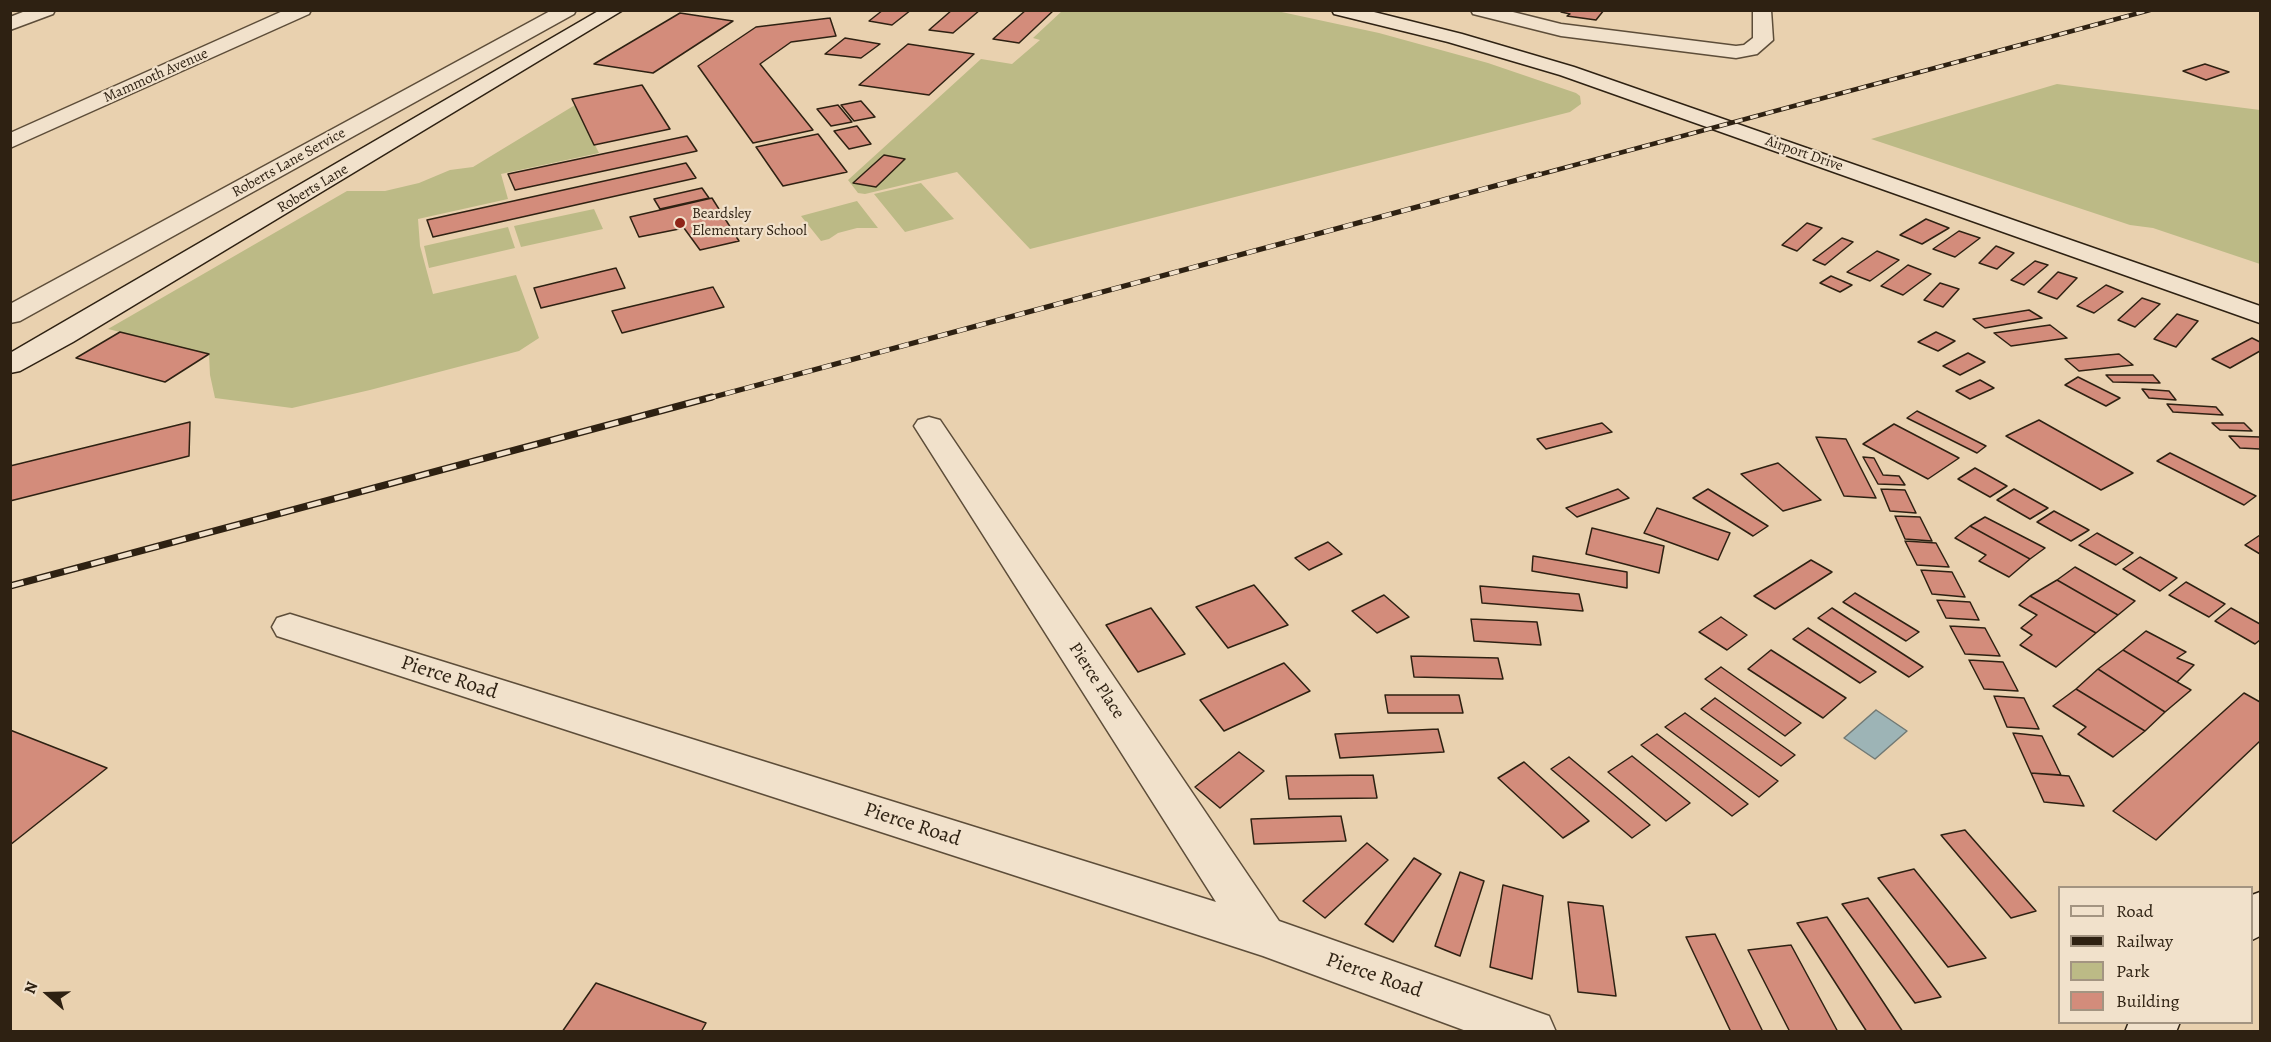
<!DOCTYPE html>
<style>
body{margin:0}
#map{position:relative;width:2271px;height:1042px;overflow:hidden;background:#e9d1af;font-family:Alegreya,serif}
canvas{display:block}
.frame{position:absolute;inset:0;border:12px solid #2e2112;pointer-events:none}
.legend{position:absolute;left:2058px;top:886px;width:195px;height:138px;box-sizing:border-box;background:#f1e1cb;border:2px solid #a39481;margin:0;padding:8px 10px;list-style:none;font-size:18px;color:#2e2112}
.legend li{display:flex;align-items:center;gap:12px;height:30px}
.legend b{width:30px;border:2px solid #a39481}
.north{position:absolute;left:18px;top:964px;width:60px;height:60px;-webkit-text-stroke:4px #f1e1cb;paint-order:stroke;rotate:290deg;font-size:16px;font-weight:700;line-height:24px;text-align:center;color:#2e2112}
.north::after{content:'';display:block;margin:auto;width:21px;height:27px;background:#2e2112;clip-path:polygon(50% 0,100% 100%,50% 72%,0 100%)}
</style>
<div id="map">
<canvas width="2271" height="1042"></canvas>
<div class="frame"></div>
<ul class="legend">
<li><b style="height:8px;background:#f1e1cb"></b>Road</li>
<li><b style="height:8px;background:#2e2112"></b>Railway</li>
<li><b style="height:16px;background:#bcba86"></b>Park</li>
<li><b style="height:16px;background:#d38c7b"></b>Building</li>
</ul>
<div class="north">N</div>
</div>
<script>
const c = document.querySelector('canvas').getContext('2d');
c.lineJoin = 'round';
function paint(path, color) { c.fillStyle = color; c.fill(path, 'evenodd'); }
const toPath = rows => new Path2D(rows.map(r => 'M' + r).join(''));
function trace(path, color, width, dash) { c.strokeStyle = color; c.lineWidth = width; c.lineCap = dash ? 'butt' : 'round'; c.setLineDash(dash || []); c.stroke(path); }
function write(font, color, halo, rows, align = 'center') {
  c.font = font + ' Alegreya,serif'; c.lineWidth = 4.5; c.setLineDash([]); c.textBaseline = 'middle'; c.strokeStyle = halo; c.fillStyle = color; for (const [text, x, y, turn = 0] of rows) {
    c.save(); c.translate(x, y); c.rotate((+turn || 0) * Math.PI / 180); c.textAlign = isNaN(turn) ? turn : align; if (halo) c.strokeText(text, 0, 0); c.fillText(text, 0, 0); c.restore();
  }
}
const green = toPath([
 [1062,11,1277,11,1379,33,1488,63,1576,93,1580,96,1581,104,1570,112,1030,249,957,172,865,194,858,193,848,180,981,59,1012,64,1040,40,1033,38],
 [2057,84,2260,110,2260,264,2153,228,2130,225,1871,139],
 [575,105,599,153,501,174,508,199,418,219,420,246,433,294,516,275,539,338,519,351,370,390,292,408,215,398,210,375,209,354,108,329,347,191,385,191,419,183,450,170,473,167],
 [921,183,954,219,905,232,874,194],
 [857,201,878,228,857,228,838,233,829,239,821,241,801,216],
 [594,209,603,229,521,247,514,226],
 [508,227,515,248,429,268,424,246]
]);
const water = toPath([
 [1876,710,1907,731,1875,759,1844,738,1876,710]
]);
const building = toPath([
 [883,10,911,10,892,25,869,21,883,10],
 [952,10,980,10,953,33,929,30,952,10],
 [1026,10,1054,10,1019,43,993,39,1026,10],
 [1563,10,1604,10,1596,20,1567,16,1570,14,1561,12,1563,10],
 [680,13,733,21,653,73,594,64,680,13],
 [830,18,836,36,791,42,760,64,813,130,753,143,698,66,756,27,830,18],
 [845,38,880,44,861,58,825,54,845,38],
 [908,44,974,54,929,95,859,85,908,44],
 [2205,64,2229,72,2206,80,2183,71,2205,64],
 [642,85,670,129,594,145,572,99,642,85],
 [861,101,875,117,854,121,841,105,861,101],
 [838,105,852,122,831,126,817,109,838,105],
 [857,126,871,144,849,149,834,131,857,126],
 [818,134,847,172,783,186,756,147,818,134],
 [687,136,697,151,515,190,508,174,687,136],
 [884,155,905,159,876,187,853,183,884,155],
 [686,163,696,178,433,237,427,220,686,163],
 [702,188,709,198,660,209,654,199,702,188],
 [712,198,739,241,700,250,684,228,639,237,630,217,712,198],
 [1926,219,1949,228,1922,244,1900,235,1926,219],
 [1807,223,1822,228,1797,251,1782,245,1807,223],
 [1959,231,1980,238,1955,257,1933,249,1959,231],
 [1842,238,1853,242,1825,265,1813,260,1842,238],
 [1996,246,2014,253,1997,269,1979,263,1996,246],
 [1877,251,1899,260,1870,281,1847,272,1877,251],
 [2035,261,2048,265,2024,285,2011,280,2035,261],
 [1908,265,1931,274,1903,295,1881,286,1908,265],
 [616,268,625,288,541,308,534,288,616,268],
 [2058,272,2077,278,2057,299,2038,292,2058,272],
 [1831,276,1852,285,1840,292,1820,283,1831,276],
 [1940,283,1959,289,1943,307,1924,300,1940,283],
 [2106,285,2123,292,2094,313,2077,306,2106,285],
 [713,287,724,307,622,333,612,311,713,287],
 [2142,298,2160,304,2135,327,2118,320,2142,298],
 [2029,310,2042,318,1985,328,1973,319,2029,310],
 [2177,314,2198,321,2176,347,2154,339,2177,314],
 [2050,325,2067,338,2011,346,1994,333,2050,325],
 [120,332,209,354,165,382,76,358,120,332],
 [1936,332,1955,341,1938,351,1918,342,1936,332],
 [2252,338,2260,342,2260,351,2230,368,2212,359,2252,338],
 [1968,353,1985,362,1960,375,1943,366,1968,353],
 [2119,354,2133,365,2079,371,2065,359,2119,354],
 [2106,375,2153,375,2160,383,2113,382,2106,375],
 [2078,377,2120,398,2106,406,2065,385,2078,377],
 [1980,380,1994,388,1970,399,1956,391,1980,380],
 [2142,389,2169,391,2176,400,2149,398,2142,389],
 [2167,404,2216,407,2223,415,2173,412,2167,404],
 [1917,411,1986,446,1977,453,1907,418,1917,411],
 [2039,420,2133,473,2101,490,2006,436,2039,420],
 [190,422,189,456,10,501,10,466,190,422],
 [1602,423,1612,432,1546,449,1537,439,1602,423],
 [2212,423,2244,423,2252,431,2220,430,2212,423],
 [1894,424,1959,458,1928,479,1863,444,1894,424],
 [2229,436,2260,437,2260,449,2240,448,2229,436],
 [1816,437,1846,439,1876,498,1844,496,1816,437],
 [2170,453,2256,496,2244,505,2157,461,2170,453],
 [1863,457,1874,458,1883,475,1899,476,1905,485,1878,484,1863,457],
 [1778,463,1821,500,1783,511,1741,474,1778,463],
 [1975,468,2007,486,1990,497,1958,479,1975,468],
 [1618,489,1629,498,1577,517,1566,508,1618,489],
 [1708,489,1768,526,1753,536,1693,498,1708,489],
 [1881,489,1905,490,1916,513,1890,511,1881,489],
 [2014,489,2048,508,2030,519,1997,500,2014,489],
 [1657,508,1730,533,1718,560,1644,533,1657,508],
 [2054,511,2089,530,2071,541,2037,522,2054,511],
 [1895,516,1920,517,1932,541,1905,539,1895,516],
 [1985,517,2045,548,2030,559,1970,526,1985,517],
 [1970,526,2030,559,2009,577,1979,561,1986,555,1955,538,1970,526],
 [1592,528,1664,546,1659,573,1586,554,1592,528],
 [2097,533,2133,553,2116,565,2079,545,2097,533],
 [2260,535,2260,554,2245,545,2260,535],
 [1905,541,1936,543,1949,567,1917,565,1905,541],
 [1328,542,1342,554,1309,570,1295,558,1328,542],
 [1533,556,1627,572,1627,588,1532,571,1533,556],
 [2140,557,2177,578,2160,591,2123,569,2140,557],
 [1811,560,1832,572,1775,609,1754,596,1811,560],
 [2075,567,2135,601,2118,615,2057,580,2075,567],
 [1921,570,1952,572,1965,597,1932,594,1921,570],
 [2057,580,2118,615,2096,633,2030,596,2057,580],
 [2186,582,2225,604,2209,617,2169,595,2186,582],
 [1254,585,1288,625,1228,648,1196,607,1254,585],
 [1480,586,1579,594,1583,611,1482,603,1480,586],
 [1855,593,1919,632,1906,641,1843,602,1855,593],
 [1384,595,1409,617,1377,633,1352,611,1384,595],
 [2030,596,2096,633,2056,667,2020,645,2032,635,2021,628,2037,615,2019,605,2030,596],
 [1937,600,1970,602,1979,620,1946,618,1937,600],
 [1151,608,1185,654,1138,672,1106,625,1151,608],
 [1832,608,1923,667,1909,677,1818,618,1832,608],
 [2231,608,2260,624,2260,640,2255,644,2215,621,2231,608],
 [1721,617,1747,635,1727,650,1699,632,1721,617],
 [1471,619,1537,622,1541,645,1474,641,1471,619],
 [1950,626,1985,628,2000,656,1965,654,1950,626],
 [1808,628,1876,672,1860,683,1793,639,1808,628],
 [2146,631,2186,652,2177,658,2194,665,2177,682,2123,650,2146,631],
 [1771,650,1846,698,1823,718,1748,669,1771,650],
 [2123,650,2177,682,2191,690,2165,712,2098,669,2123,650],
 [1411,656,1498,658,1503,679,1414,677,1411,656],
 [1969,660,2003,662,2018,691,1984,689,1969,660],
 [1284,663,1310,691,1224,731,1200,700,1284,663],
 [1721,667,1801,723,1785,736,1705,679,1721,667],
 [2098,669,2165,712,2145,731,2076,689,2098,669],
 [2076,689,2145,731,2113,757,2078,734,2086,727,2053,706,2076,689],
 [2244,693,2260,702,2260,741,2156,840,2113,811,2244,693],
 [1385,695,1459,695,1463,713,1388,713,1385,695],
 [1994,696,2024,698,2039,729,2007,727,1994,696],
 [1715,698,1795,755,1781,766,1701,709,1715,698],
 [1685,713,1778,781,1759,797,1665,727,1685,713],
 [1438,729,1444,752,1340,758,1335,734,1438,729],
 [10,730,107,768,10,845,10,730],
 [2013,733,2042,736,2061,775,2031,773,2013,733],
 [1657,734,1748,804,1732,816,1641,745,1657,734],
 [1239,752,1264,771,1220,808,1195,787,1239,752],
 [1632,756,1690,803,1666,821,1608,772,1632,756],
 [1569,757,1650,825,1632,838,1551,769,1569,757],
 [1524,762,1589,821,1563,838,1498,778,1524,762],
 [2031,773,2069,776,2084,806,2044,802,2031,773],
 [1373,775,1377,798,1289,799,1286,776,1373,775],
 [1341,816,1346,841,1254,844,1251,819,1341,816],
 [1965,830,2036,911,2011,918,1941,835,1965,830],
 [1367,843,1388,860,1325,918,1303,901,1367,843],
 [1414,858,1441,874,1393,942,1365,924,1414,858],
 [1914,869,1986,958,1948,967,1878,878,1914,869],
 [1460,872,1484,881,1460,956,1435,946,1460,872],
 [1503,885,1543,896,1532,979,1490,967,1503,885],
 [1868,898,1941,997,1915,1003,1842,904,1868,898],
 [1568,902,1603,906,1616,996,1578,992,1568,902],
 [1827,917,1903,1032,1867,1032,1797,923,1827,917],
 [1715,934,1763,1032,1731,1032,1686,937,1715,934],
 [1791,945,1838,1032,1790,1032,1748,950,1791,945],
 [596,983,706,1023,701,1032,562,1032,596,983]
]);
const street = toPath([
 [28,10,55,10,53,14,10,30,10,17,28,10],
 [285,10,311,10,309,14,10,148,10,133,285,10],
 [552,10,576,10,574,14,20,321,10,323,10,304,552,10],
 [1471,10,1505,10,1561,24,1736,46,1744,45,1753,38,1753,10,1771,10,1773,40,1757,54,1736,58,1561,36,1473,14,1471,10],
 [929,417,940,420,1279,921,1549,1016,1556,1032,1469,1032,1263,956,277,636,272,627,277,618,290,614,1216,902,914,426,918,420,929,417]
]);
const secondary = toPath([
 [600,10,623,10,73,342,20,371,10,373,10,353,600,10],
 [1332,10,1366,10,1462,34,1574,67,2260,306,2260,323,1560,75,1448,42,1334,14,1332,10],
 [2260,892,2260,936,2252,940,2252,895,2260,892],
 [2129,1022,2180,1022,2176,1032,2125,1032,2129,1022]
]);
const railFar2 = toPath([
 [1534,176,2150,10]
]);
const railFar1 = toPath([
 [706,399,1539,174]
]);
const rail = toPath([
 [10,586,712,397]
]);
const markers = [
 [680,223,6,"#8f2418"]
];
const farStreetnames = [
 ["Mammoth Avenue",156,76,-24],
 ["Airport Drive",1804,154,19],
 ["Roberts Lane Service",289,163,-29],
 ["Roberts Lane",313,189,-31]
];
const farPoinames = [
 ["Beardsley",692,214],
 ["Elementary School",692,231]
];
const streetNames = [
 ["Pierce Place",1096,681,57]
];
const nearStreetnames = [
 ["Pierce Road",449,678,18],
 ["Pierce Road",912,825,18],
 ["Pierce Road",1374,976,19]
];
paint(green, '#bcba86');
paint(water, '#9db4b6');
trace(water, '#717974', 1.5);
paint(building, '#d38c7b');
trace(building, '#2e2112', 1.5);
trace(street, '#5d4d39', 3);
trace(secondary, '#2e2112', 3);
paint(street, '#f1e1cb');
paint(secondary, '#f1e1cb');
trace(railFar2, '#2e2112', 4.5);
trace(railFar1, '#2e2112', 5);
trace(rail, '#2e2112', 7);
trace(railFar2, '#f1e1cb', 3, [8]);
trace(railFar1, '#f1e1cb', 4, [10]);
trace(rail, '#f1e1cb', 4.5, [14]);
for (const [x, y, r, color] of markers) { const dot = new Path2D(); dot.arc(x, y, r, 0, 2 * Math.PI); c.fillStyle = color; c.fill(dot); trace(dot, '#f1e1cb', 2); }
write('15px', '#2e2112', '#f1e1cb', farStreetnames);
write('15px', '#2e2112', '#f1e1cb', farPoinames, 'left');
write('18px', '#2e2112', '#f1e1cb', streetNames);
write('21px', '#2e2112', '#f1e1cb', nearStreetnames);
</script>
